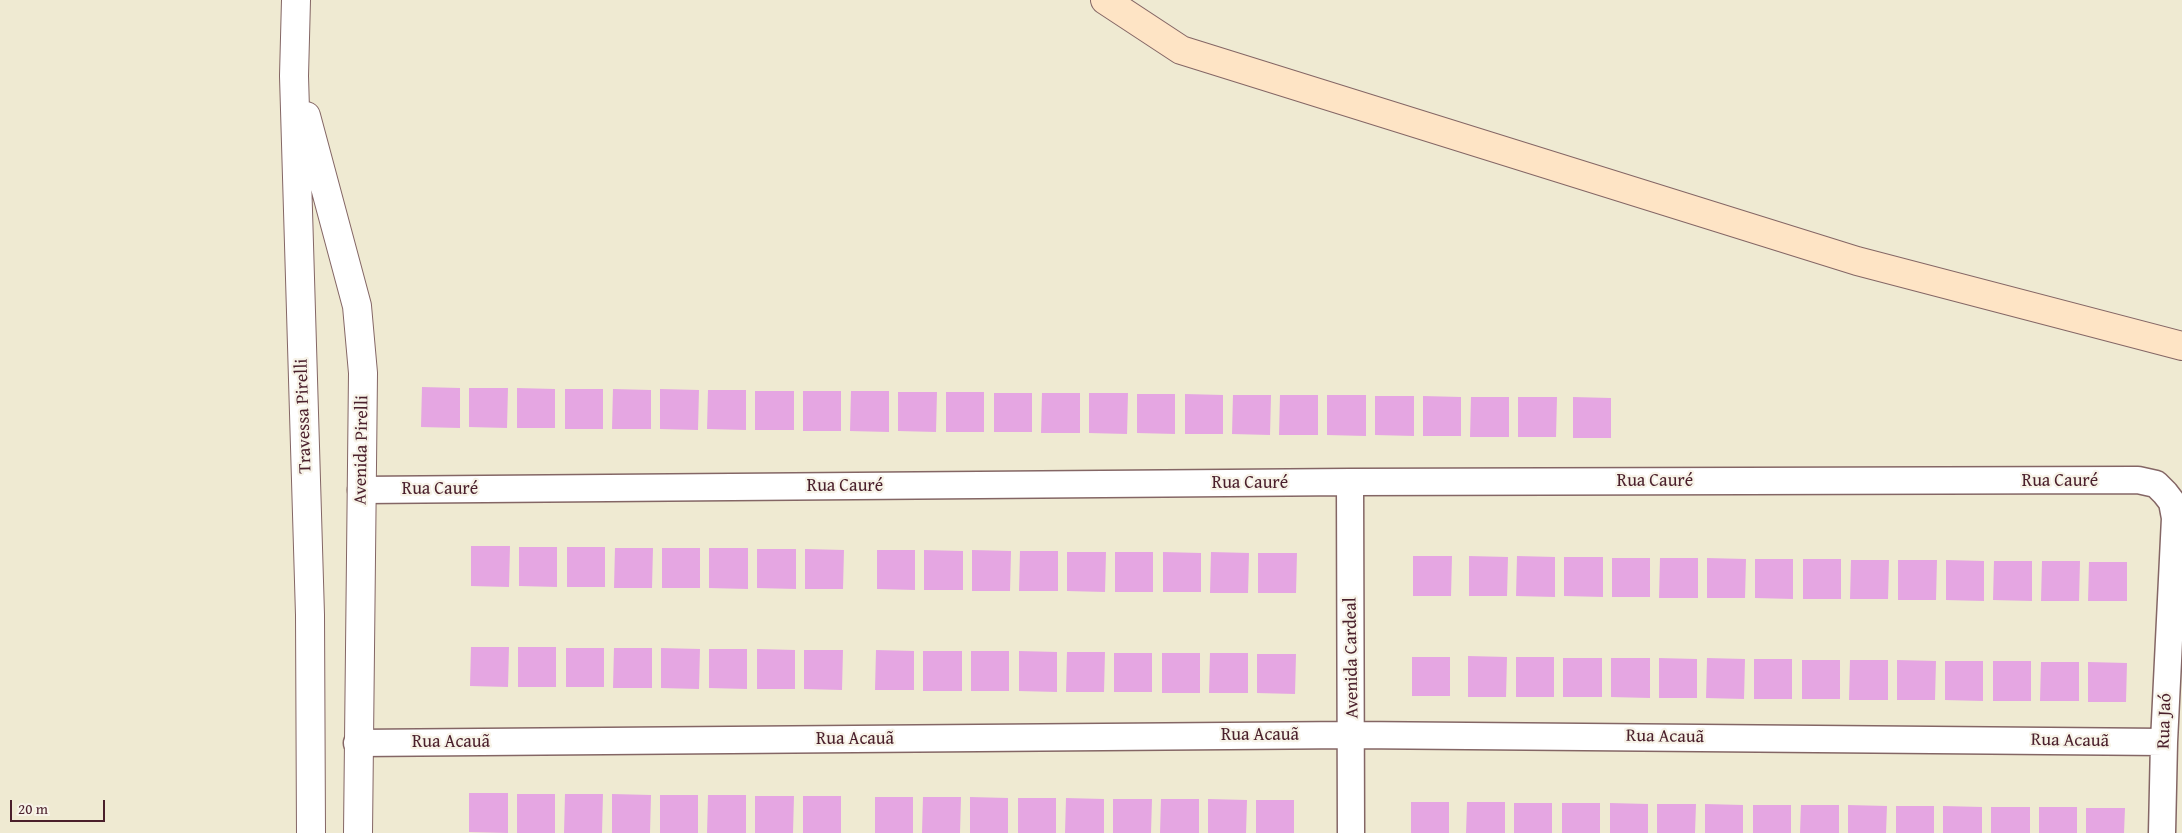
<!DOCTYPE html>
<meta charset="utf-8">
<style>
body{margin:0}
#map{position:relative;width:2182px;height:833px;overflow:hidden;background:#efead2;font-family:"Gentium Book Plus",serif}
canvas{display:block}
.scale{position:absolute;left:10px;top:800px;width:95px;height:22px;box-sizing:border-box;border:2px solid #4a1f2b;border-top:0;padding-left:6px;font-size:15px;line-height:18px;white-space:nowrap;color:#4a1f2b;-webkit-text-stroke:4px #f7f3e8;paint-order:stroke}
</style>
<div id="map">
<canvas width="2182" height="833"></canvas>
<div class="scale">20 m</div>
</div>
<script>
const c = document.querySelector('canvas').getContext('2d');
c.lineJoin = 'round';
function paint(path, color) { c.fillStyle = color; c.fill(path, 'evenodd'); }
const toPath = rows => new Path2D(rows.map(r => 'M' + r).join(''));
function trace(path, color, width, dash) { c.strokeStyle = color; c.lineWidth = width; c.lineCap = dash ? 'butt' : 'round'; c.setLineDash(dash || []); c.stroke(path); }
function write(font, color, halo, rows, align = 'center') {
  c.font = font + ' "Gentium Book Plus",serif'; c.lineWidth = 4.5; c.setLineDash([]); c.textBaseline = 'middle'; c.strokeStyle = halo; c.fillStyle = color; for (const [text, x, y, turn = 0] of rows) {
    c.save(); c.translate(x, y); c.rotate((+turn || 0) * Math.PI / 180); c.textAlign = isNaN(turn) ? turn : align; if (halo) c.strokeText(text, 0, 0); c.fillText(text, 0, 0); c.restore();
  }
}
const building = toPath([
 [422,387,460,388,460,428,421,427],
 [469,388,508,388,507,428,469,427],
 [517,388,555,389,555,428,517,428],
 [565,389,603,389,603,429,565,429],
 [613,389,651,390,651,429,612,429],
 [660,389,699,390,698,430,660,429],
 [708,390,746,390,746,430,707,429],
 [755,391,794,391,794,430,755,430],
 [803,391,841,391,841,431,803,431],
 [851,391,889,391,889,432,850,431],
 [898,392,937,392,936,432,898,431],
 [946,392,984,392,984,432,946,432],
 [994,393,1032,393,1032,432,994,432],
 [1042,393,1080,393,1080,433,1041,433],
 [1089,393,1128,393,1127,434,1089,433],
 [1137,394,1175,394,1175,434,1137,433],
 [1185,394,1223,395,1223,434,1185,434],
 [1233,395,1271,395,1270,435,1232,434],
 [1280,395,1318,395,1318,435,1279,435],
 [1327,395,1366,395,1366,436,1327,435],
 [1375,396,1414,396,1414,436,1375,435],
 [1423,396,1461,397,1461,436,1423,436],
 [1471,397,1509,397,1509,437,1470,437],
 [1518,397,1557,397,1556,437,1518,437],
 [1573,397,1611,398,1611,438,1573,438],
 [471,546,510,546,509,587,471,586],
 [519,547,557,547,557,587,519,586],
 [567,547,605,547,605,587,567,587],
 [615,548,653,548,652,588,614,588],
 [662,548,700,548,700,588,662,588],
 [709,548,748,548,748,589,709,588],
 [757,549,796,549,796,589,757,588],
 [805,549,844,550,843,589,805,589],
 [877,550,915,550,915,590,877,589],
 [924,550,963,551,963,590,924,590],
 [972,550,1011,551,1010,591,972,591],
 [1020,551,1058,551,1058,591,1019,591],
 [1067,552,1106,552,1105,592,1067,591],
 [1115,552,1153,552,1153,592,1115,592],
 [1163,552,1201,553,1201,592,1163,592],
 [1211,552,1249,553,1248,593,1210,593],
 [1258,553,1297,553,1296,593,1258,593],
 [1413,556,1452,556,1451,596,1413,596],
 [1469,556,1508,557,1507,596,1469,596],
 [1517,556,1555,557,1555,597,1516,596],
 [1564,557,1603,557,1603,597,1564,596],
 [1612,558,1650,558,1650,597,1612,597],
 [1660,558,1698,558,1698,598,1659,598],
 [1707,558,1746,559,1745,598,1707,598],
 [1755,559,1793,559,1793,599,1755,598],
 [1803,559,1841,559,1841,599,1803,599],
 [1851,560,1889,560,1888,599,1850,599],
 [1898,560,1937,560,1936,600,1898,600],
 [1946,560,1984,561,1984,601,1946,600],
 [1994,561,2032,561,2032,601,1993,600],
 [2042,561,2080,561,2079,601,2041,601],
 [2089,562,2127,562,2127,601,2088,601],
 [471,647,509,647,508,687,470,686],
 [518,647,556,647,556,687,518,687],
 [566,648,604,648,604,687,566,687],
 [614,648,652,648,652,688,613,688],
 [661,648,700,649,699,689,661,688],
 [709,649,747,649,747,689,709,688],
 [757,649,795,650,795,689,757,689],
 [804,650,843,650,842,690,804,689],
 [876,650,914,651,914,690,875,690],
 [923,651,962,651,962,691,923,691],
 [971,651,1009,651,1009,691,971,691],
 [1019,651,1057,652,1057,692,1019,691],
 [1067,652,1105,652,1104,692,1066,692],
 [1114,653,1152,653,1152,692,1114,692],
 [1162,653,1200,653,1200,693,1162,693],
 [1210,653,1248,653,1248,693,1209,693],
 [1257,654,1296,654,1295,694,1257,693],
 [1468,656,1507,657,1506,697,1468,697],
 [1412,657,1450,657,1450,696,1412,696],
 [1516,657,1554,657,1554,697,1516,697],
 [1563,658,1602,658,1602,697,1563,697],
 [1611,658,1650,658,1650,698,1611,697],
 [1659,658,1697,659,1697,698,1659,698],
 [1707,658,1745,659,1744,699,1706,698],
 [1754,659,1792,659,1792,699,1754,699],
 [1802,660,1840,660,1840,699,1802,699],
 [1850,660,1888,660,1888,700,1849,700],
 [1897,660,1936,661,1935,700,1897,700],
 [1945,661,1983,661,1983,701,1945,700],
 [1993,661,2031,661,2031,701,1993,701],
 [2041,662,2079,662,2079,701,2040,701],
 [2088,662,2127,663,2126,702,2088,702],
 [469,793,508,793,508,833,469,832],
 [517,794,555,794,555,833,517,833],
 [565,794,603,794,602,833,564,833],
 [612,794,651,795,650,833,612,833],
 [660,795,698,795,698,833,660,833],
 [708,795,746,795,746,833,707,833],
 [755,796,794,796,793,833,755,833],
 [803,796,841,796,841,833,803,833],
 [875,797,913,797,913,833,875,833],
 [923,797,961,797,960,833,922,833],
 [970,797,1008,798,1008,833,970,833],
 [1018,798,1056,798,1056,833,1018,833],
 [1066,798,1104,799,1104,833,1065,833],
 [1113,799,1152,799,1151,833,1113,833],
 [1161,799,1199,799,1199,833,1160,833],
 [1208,799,1247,800,1246,833,1208,833],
 [1256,800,1294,800,1294,833,1256,833],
 [1411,802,1449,802,1449,833,1411,833],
 [1467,802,1505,802,1505,833,1466,833],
 [1514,803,1552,803,1552,833,1514,833],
 [1562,803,1600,803,1600,833,1562,833],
 [1610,803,1648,804,1648,833,1610,833],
 [1657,804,1696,804,1695,833,1657,833],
 [1705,804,1743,805,1743,833,1705,833],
 [1753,805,1791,805,1791,833,1753,833],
 [1801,805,1839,805,1839,833,1800,833],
 [1848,805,1887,806,1886,833,1848,833],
 [1896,806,1934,806,1934,833,1896,833],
 [1943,806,1982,807,1982,833,1943,833],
 [1991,807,2030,807,2030,833,1991,833],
 [2039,807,2077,807,2077,833,2039,833],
 [2086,808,2125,808,2124,833,2086,833]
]);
const minor = toPath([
 [1350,482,1351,833],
 [361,490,1350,482,2138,480,2156,484,2165,493,2172,502,2175,518,2164,742,2162,833],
 [357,743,1352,735,2164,742]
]);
const tertiary = toPath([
 [296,0,294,76,310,615,311,833],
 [306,116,357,306,363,373,358,833]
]);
const secondary = toPath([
 [1105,0,1181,50,1857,261,2182,346]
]);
const streetNames = [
 ["Travessa Pirelli",304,416,-92],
 ["Avenida Pirelli",362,450,-89],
 ["Rua Cauré",1655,481],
 ["Rua Cauré",2060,481],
 ["Rua Cauré",1250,483],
 ["Rua Cauré",845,486],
 ["Rua Cauré",440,489],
 ["Avenida Cardeal",1352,658,-91],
 ["Rua Jaó",2165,721,-88],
 ["Rua Acauã",1260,735],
 ["Rua Acauã",1665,737,1],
 ["Rua Acauã",855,739],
 ["Rua Acauã",2070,741,1],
 ["Rua Acauã",451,742]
];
paint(building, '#e5a6e2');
trace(minor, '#846665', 29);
trace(tertiary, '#846665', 30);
trace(secondary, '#846665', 30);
trace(minor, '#fff', 26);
trace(tertiary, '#fff', 28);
trace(secondary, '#fee4c5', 28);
write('18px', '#4a1f2b', '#f7f3e8', streetNames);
</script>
